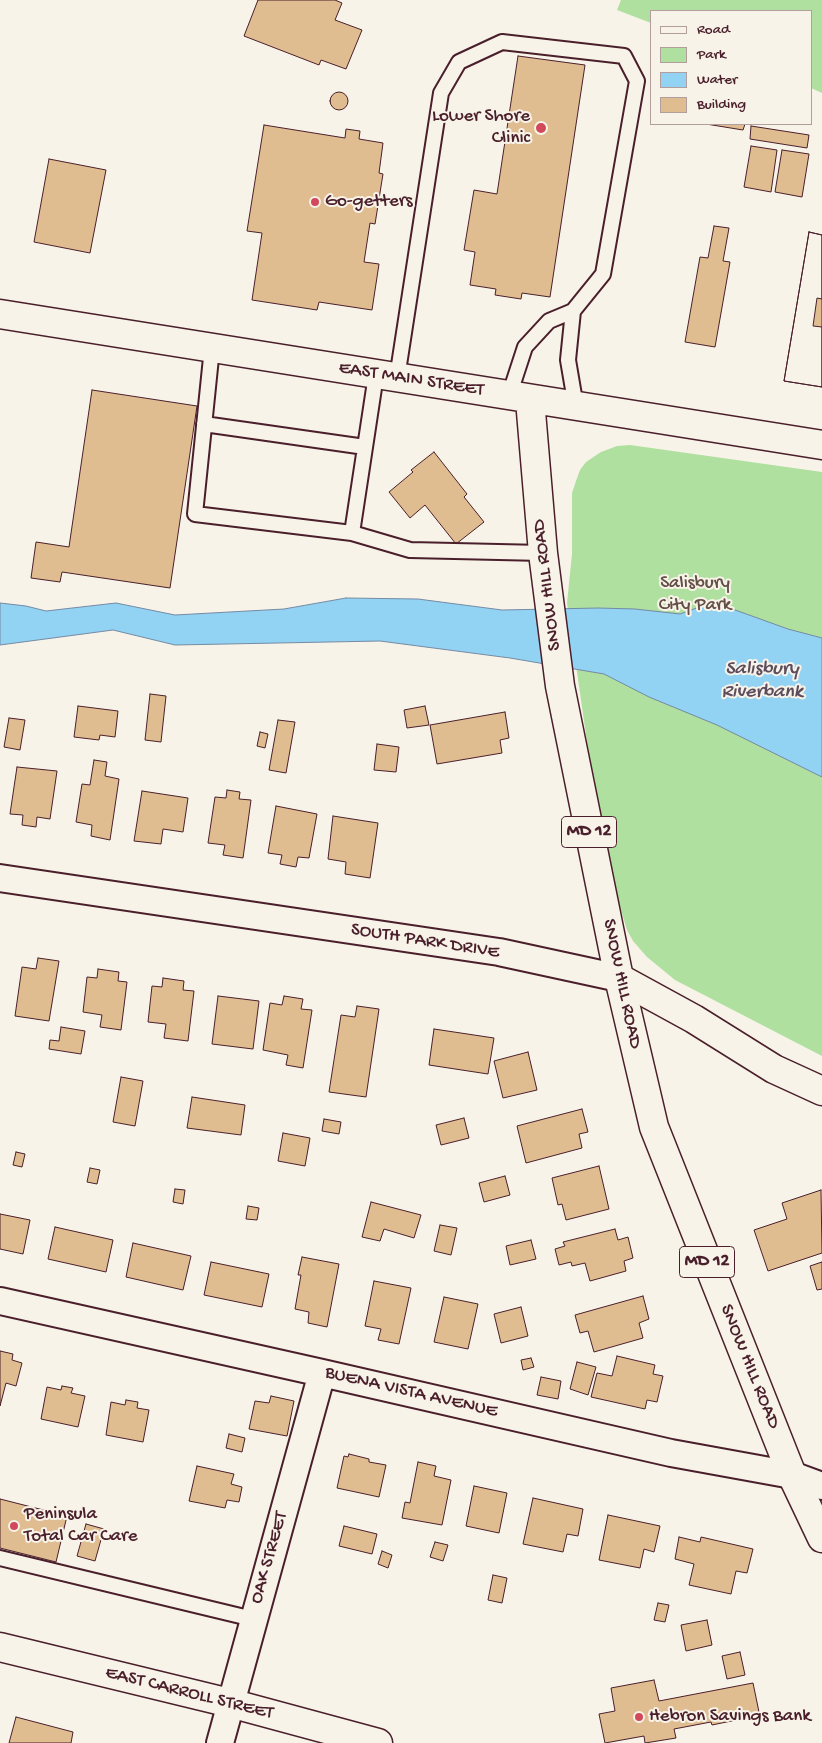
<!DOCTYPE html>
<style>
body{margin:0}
#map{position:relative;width:822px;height:1743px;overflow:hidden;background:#f7f3e8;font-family:"Gochi Hand",sans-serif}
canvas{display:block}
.legend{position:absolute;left:650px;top:10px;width:162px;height:115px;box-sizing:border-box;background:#f7f3e8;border:1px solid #b29e9c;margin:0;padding:6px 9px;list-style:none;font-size:15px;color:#4a1f2b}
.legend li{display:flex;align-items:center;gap:10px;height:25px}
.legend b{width:25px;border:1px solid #b29e9c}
</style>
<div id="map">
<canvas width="822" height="1743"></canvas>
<ul class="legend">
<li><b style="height:6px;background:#f7f3e8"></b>Road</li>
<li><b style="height:14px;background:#b0e0a0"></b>Park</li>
<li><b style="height:14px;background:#92d2f3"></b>Water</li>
<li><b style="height:14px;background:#dfbd91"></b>Building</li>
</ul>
</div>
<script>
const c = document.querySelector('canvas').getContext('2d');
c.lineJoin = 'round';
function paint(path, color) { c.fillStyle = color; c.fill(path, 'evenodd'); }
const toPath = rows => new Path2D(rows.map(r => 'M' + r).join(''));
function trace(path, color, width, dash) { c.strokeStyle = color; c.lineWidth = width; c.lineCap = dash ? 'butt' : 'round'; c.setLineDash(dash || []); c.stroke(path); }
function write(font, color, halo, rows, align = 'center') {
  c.font = font + ' "Gochi Hand",sans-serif'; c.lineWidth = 4; c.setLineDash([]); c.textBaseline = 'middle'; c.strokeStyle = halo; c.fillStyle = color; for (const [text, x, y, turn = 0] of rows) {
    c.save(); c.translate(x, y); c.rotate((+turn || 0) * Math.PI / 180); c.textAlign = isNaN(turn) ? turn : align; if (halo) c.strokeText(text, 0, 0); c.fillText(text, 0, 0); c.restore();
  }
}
const green = toPath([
 [621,0,822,0,822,93,811,88,811,11,651,11,651,23,617,10],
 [630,445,822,472,822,1056,675,980,647,957,633,941,627,930,614,887,596,804,567,603,572,554,572,493,576,481,580,470,586,462,601,452,617,446]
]);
const water = toPath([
 [346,598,418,599,502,610,598,608,635,609,680,614,713,602,788,629,822,638,822,777,717,725,649,697,604,674,510,658,380,641,175,645,113,630,0,645,0,603,26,606,46,611,116,603,175,615,284,609,346,598]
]);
const building = toPath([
 [258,0,335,0,342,3,335,20,362,30,346,69,321,60,319,65,244,36,258,0],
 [518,56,585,65,550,297,522,293,521,299,495,295,496,289,470,285,475,252,464,250,474,190,497,194,518,56],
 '330 101a9 9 0 1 1 18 0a9 9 0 1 1-18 0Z',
 [706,124,745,124,743,130,706,124],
 [264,125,345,138,346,129,360,131,359,139,383,143,379,173,383,174,375,224,370,223,364,262,379,264,372,310,319,302,317,310,252,300,262,233,247,231,264,125],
 [751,126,809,135,807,148,750,139,751,126],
 [751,146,777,150,771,192,744,187,751,146],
 [782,150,809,154,802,197,775,192,782,150],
 [49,159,106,170,90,253,34,242,49,159],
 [714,226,729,228,723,261,730,262,715,347,685,342,700,257,708,258,714,226],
 [809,232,822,235,822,299,817,298,813,326,822,327,822,387,784,381,809,232],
 [809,232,822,235,822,387,784,381,809,232],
 [92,390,197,406,170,588,62,572,60,582,31,578,36,542,69,547,92,390],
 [434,452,467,494,464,497,484,522,456,544,425,505,410,518,389,492,413,472,411,470,434,452],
 [150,694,166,696,161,742,145,740,150,694],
 [78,706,118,711,115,737,100,735,99,740,74,737,78,706],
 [425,706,429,725,407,728,404,710,425,706],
 [505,712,509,738,500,740,502,753,437,764,430,725,505,712],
 [9,718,25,720,20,750,4,747,9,718],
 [278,720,295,722,286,773,269,770,278,720],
 [260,732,268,734,265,748,257,746,260,732],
 [377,744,399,747,396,772,374,770,377,744],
 [94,760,107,762,105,776,119,779,110,840,91,836,92,825,76,822,82,784,90,785,94,760],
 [17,767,57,771,50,819,37,817,36,827,22,825,23,815,10,814,17,767],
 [227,790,240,792,239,799,251,800,243,858,223,855,225,845,208,843,215,797,226,798,227,790],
 [142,791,188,798,183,832,163,829,161,844,134,841,142,791],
 [276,806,317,814,309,858,298,857,296,867,280,864,282,855,268,853,276,806],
 [333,816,378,823,370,878,345,874,346,862,328,859,333,816],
 [38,958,59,961,49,1021,15,1016,22,967,36,969,38,958],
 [98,969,119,972,118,981,127,982,121,1030,100,1027,102,1015,83,1012,87,977,97,978,98,969],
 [163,978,184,981,183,990,194,991,188,1041,164,1038,166,1024,148,1022,152,986,162,987,163,978],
 [218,996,259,1001,253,1049,212,1044,218,996],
 [284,996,303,999,301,1009,312,1010,303,1068,286,1065,288,1055,263,1050,270,1003,282,1005,284,996],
 [357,1006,379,1009,366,1097,329,1092,341,1015,355,1017,357,1006],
 [61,1027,85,1031,81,1054,49,1049,50,1040,59,1041,61,1027],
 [434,1029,494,1038,488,1074,429,1065,434,1029],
 [528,1052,537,1090,503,1098,494,1061,528,1052],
 [121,1077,143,1081,135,1126,113,1122,121,1077],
 [192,1097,245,1105,241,1135,187,1128,192,1097],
 [582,1109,588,1132,579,1134,582,1148,526,1163,517,1126,582,1109],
 [464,1118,469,1138,441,1145,436,1125,464,1118],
 [324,1119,341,1122,339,1134,322,1131,324,1119],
 [283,1133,310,1138,305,1166,278,1161,283,1133],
 [16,1152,25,1154,22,1167,13,1165,16,1152],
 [599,1166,609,1209,566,1220,562,1204,558,1205,552,1178,599,1166],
 [90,1168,100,1170,97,1184,87,1182,90,1168],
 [505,1176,510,1195,484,1202,479,1183,505,1176],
 [175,1189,185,1190,183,1204,173,1202,175,1189],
 [821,1190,822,1253,768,1271,754,1230,787,1219,782,1203,821,1190],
 [371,1202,421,1215,414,1238,384,1229,380,1241,362,1237,371,1202],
 [248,1206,259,1208,257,1220,246,1219,248,1206],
 [0,1214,30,1220,23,1254,0,1249,0,1214],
 [440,1225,457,1228,451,1255,434,1251,440,1225],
 [55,1227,113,1240,106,1272,48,1259,55,1227],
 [615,1229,618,1240,628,1237,633,1258,624,1261,626,1271,590,1281,585,1263,572,1266,571,1262,559,1265,555,1249,565,1246,563,1242,615,1229],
 [531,1240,536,1259,510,1265,506,1246,531,1240],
 [133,1243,191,1256,183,1290,126,1277,133,1243],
 [302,1257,339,1264,327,1327,308,1323,309,1312,295,1309,301,1275,298,1275,302,1257],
 [211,1262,269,1274,262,1307,204,1295,211,1262],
 [822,1262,822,1289,817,1290,810,1266,822,1262],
 [374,1281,411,1288,399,1344,378,1340,381,1329,365,1326,374,1281],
 [643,1296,649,1319,639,1323,643,1338,594,1352,588,1331,580,1333,575,1315,643,1296],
 [444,1297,478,1304,468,1349,434,1342,444,1297],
 [521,1307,528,1336,501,1343,494,1314,521,1307],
 [0,1351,13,1354,12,1360,22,1363,16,1386,6,1383,0,1406,0,1351],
 [617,1356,655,1365,653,1374,663,1376,657,1402,647,1400,645,1409,591,1397,597,1373,612,1376,617,1356],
 [531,1358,534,1367,523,1370,521,1360,531,1358],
 [577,1362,596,1367,588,1395,570,1389,577,1362],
 [541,1377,561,1381,558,1399,537,1395,541,1377],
 [62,1386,73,1388,71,1393,85,1396,78,1427,41,1419,47,1387,61,1390,62,1386],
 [271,1396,294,1401,287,1436,249,1429,255,1401,269,1403,271,1396],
 [126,1400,138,1402,137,1408,149,1410,143,1442,106,1435,111,1402,125,1405,126,1400],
 [229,1434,245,1438,242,1452,226,1448,229,1434],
 [349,1454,369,1459,369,1462,386,1465,379,1497,337,1488,344,1456,348,1457,349,1454],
 [418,1462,436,1466,434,1476,451,1480,442,1525,402,1518,405,1502,410,1503,418,1462],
 [197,1466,234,1474,231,1484,242,1487,239,1502,227,1500,225,1508,189,1501,197,1466],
 [474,1486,507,1493,499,1533,466,1526,474,1486],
 [533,1498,583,1509,578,1536,567,1534,563,1552,523,1544,533,1498],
 [0,1499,67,1516,56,1562,0,1548,0,1499],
 [608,1515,660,1526,654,1552,644,1549,640,1568,599,1560,608,1515],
 [86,1524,104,1529,95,1561,77,1556,86,1524],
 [344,1526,377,1534,372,1554,339,1546,344,1526],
 [679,1537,700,1542,701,1537,753,1549,747,1573,736,1571,731,1594,689,1585,694,1564,675,1559,679,1537],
 [435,1542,448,1545,443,1561,430,1557,435,1542],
 [382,1551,392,1555,388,1568,378,1564,382,1551],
 [493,1575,507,1578,502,1603,488,1600,493,1575],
 [658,1603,669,1605,665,1622,654,1620,658,1603],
 [707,1620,712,1645,686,1651,681,1625,707,1620],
 [740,1652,745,1675,727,1679,722,1656,740,1652],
 [654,1680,659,1701,753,1683,759,1712,741,1716,741,1719,712,1725,711,1722,674,1729,676,1738,645,1743,644,1736,605,1743,599,1714,615,1711,611,1688,654,1680],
 [16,1717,73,1732,71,1743,9,1743,16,1717]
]);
const service = toPath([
 [573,311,568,360,576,407],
 [212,348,195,514,352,533,376,375],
 [397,378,441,93,459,62,502,42,624,56,637,81,603,274,573,311,549,321,525,347,509,396],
 [204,424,365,447],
 [352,533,410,550,543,553],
 [0,1558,253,1619]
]);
const minor = toPath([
 [0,878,499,952,619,978],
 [0,1301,322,1373,671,1453,792,1475,822,1486],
 [220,1743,322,1373]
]);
const tertiary = toPath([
 [619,978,694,1019,774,1069,822,1091]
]);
const secondary = toPath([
 [0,1647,230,1703,378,1743]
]);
const primary = toPath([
 [0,314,822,445],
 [530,400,543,553,560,686,619,978,654,1127,792,1475,822,1538]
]);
const markers = [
 [541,128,6,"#d1495b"],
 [315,202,5,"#d1495b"],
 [14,1526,5,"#d1495b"],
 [639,1717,5,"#d1495b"]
];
const shields = [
 [589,832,55],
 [707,1262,55]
];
const shieldNames = [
 ["MD 12",589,832],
 ["MD 12",707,1262]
];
const poiNames = [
 ["Lower Shore",530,117,"right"],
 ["Clinic",530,139,"right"],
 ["Go-getters",325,202],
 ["Peninsula",24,1515],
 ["Total Car Care",24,1537],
 ["Hebron Savings Bank",649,1717]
];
const streetNames = [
 ["EAST MAIN STREET",411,380,9],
 ["SNOW HILL ROAD",548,585,-97],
 ["SOUTH PARK DRIVE",425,942,9],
 ["SNOW HILL ROAD",621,984,78],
 ["SNOW HILL ROAD",749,1367,68],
 ["BUENA VISTA AVENUE",411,1393,13],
 ["OAK STREET",270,1558,-74],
 ["EAST CARROLL STREET",189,1694,14]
];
const parkNames = [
 ["Salisbury",695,584],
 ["City Park",695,606]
];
const waterNames = [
 ["Salisbury",762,670],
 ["Riverbank",762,693]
];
paint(green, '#b0e0a0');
paint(water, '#92d2f3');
trace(water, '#758aa3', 1);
paint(building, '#dfbd91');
trace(building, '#4a1f2b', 1);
trace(service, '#4a1f2b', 18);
trace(minor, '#4a1f2b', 30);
trace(tertiary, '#4a1f2b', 31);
trace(secondary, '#4a1f2b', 31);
trace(primary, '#4a1f2b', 31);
trace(service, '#f7f3e8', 14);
trace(minor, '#f7f3e8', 26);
trace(tertiary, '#f7f3e8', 28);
trace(secondary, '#f7f3e8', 28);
trace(primary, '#f7f3e8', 28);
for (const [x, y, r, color] of markers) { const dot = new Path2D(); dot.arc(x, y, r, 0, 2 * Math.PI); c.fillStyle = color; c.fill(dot); trace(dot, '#f7f3e8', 2); }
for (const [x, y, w] of shields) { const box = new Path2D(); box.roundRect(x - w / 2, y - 15.5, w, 31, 4); c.fillStyle = '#f7f3e8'; c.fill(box); trace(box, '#4a1f2b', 1); }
write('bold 18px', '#4a1f2b', null, shieldNames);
write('19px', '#4a1f2b', '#f7f3e8', poiNames, 'left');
write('19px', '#4a1f2b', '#f7f3e8', streetNames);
write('19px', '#644f48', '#f7f3e8', parkNames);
write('italic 20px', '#5c4c5d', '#f7f3e8', waterNames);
</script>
